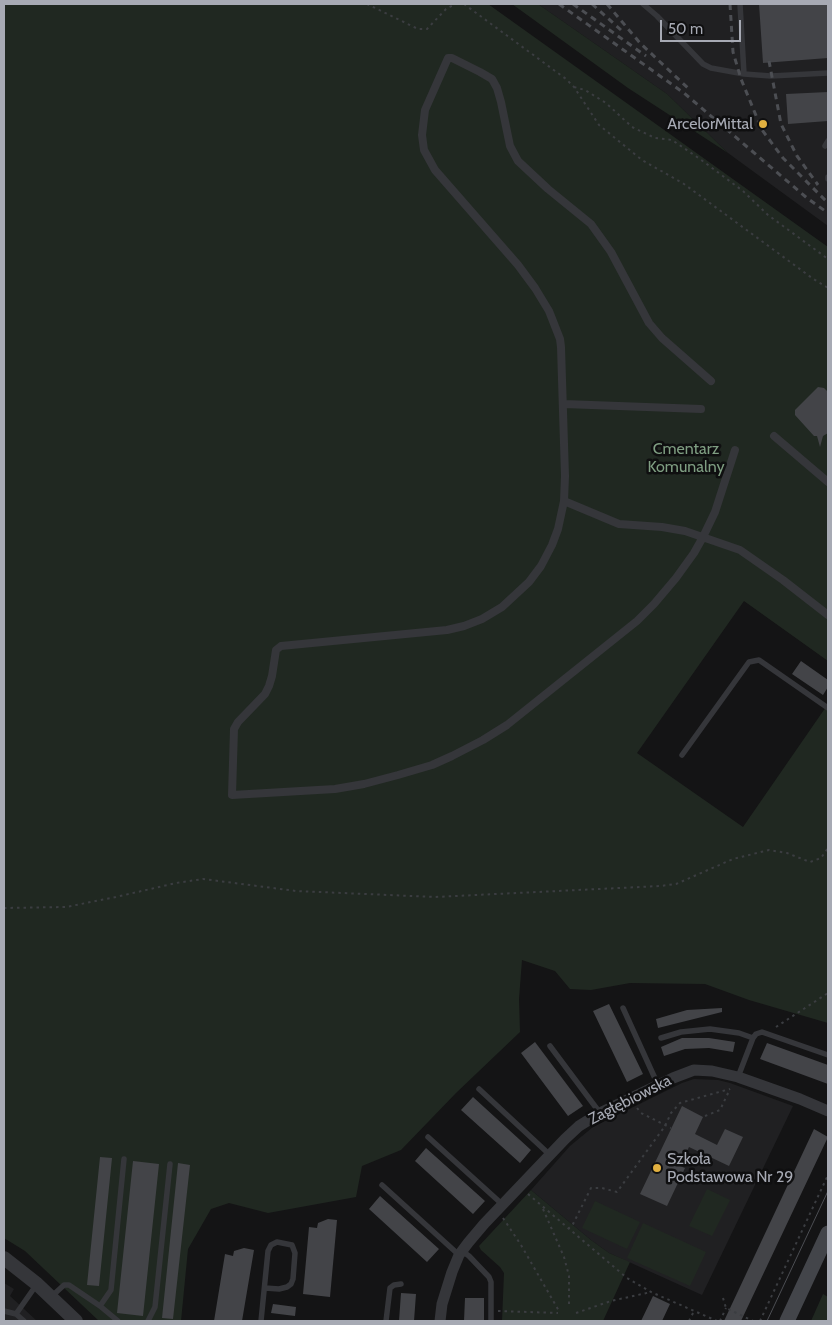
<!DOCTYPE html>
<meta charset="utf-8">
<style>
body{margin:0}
#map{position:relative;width:832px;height:1325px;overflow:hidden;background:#141415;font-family:Cabin,sans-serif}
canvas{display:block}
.frame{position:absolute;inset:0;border:5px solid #a7aab4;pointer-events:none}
.scale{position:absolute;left:660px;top:20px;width:81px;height:22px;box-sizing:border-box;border:2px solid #a7aab4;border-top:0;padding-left:6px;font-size:15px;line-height:18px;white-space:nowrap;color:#a7aab4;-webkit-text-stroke:4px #0f0f10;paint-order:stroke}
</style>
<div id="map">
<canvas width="832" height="1325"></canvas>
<div class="frame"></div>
<div class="scale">50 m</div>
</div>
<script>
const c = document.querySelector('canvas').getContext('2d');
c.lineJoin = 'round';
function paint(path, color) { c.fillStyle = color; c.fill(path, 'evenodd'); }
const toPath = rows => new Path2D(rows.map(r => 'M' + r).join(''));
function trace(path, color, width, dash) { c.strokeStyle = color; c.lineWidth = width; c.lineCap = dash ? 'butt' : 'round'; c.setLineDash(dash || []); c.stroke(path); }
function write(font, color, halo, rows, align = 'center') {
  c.font = font + ' Cabin,sans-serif'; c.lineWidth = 5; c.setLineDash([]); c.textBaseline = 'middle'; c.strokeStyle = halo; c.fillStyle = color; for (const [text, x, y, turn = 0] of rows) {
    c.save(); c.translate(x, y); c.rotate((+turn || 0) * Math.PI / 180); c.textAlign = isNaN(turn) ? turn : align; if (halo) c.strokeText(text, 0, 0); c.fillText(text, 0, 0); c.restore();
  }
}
const built = toPath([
 [538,4,828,4,828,226,728,153,667,94],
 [694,1079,718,1080,730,1083,793,1106,702,1295,609,1253,591,1240,531,1190,570,1146,593,1127,682,1083],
 [4,1283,14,1289,10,1296,37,1321,4,1321]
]);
const green = toPath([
 [4,4,488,4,828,247,828,661,744,601,637,753,743,827,828,704,828,1023,749,1000,705,984,630,983,591,990,570,989,555,971,522,960,519,999,520,1032,456,1093,401,1150,362,1166,356,1197,268,1213,229,1203,211,1209,188,1249,181,1321,99,1321,25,1251,4,1238],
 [512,4,538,4,667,94,728,153,628,88],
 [707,1189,730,1200,712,1236,689,1226],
 [531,1190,591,1240,609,1253,630,1262,603,1321,502,1321,504,1273,500,1267,481,1250,479,1246],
 [595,1201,640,1222,627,1249,582,1228],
 [643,1223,706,1252,690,1286,627,1258],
 [823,1294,828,1297,828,1321,811,1321]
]);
const building = toPath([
 [759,4,828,4,828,58,763,63],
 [828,92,828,121,788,124,786,94],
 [818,387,824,388,828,392,828,433,823,436,820,447,817,436,814,436,795,415,795,410],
 [801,661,828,680,828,687,823,695,792,674],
 [609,1004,643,1074,627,1082,593,1011],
 [722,1008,722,1012,658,1028,656,1019,687,1010],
 [682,1038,709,1038,735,1042,733,1052,709,1048,685,1049,664,1056,661,1047],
 [535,1042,583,1106,568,1116,521,1053],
 [767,1043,828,1065,828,1084,760,1059],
 [473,1097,531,1150,520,1163,461,1110],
 [682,1106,703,1117,695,1134,717,1145,725,1129,743,1137,729,1166,689,1147,680,1166,685,1168,667,1206,640,1194],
 [814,1129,828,1137,741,1321,724,1321],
 [426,1148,485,1201,473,1214,415,1161],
 [100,1157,112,1158,99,1286,87,1285],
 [133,1161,159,1164,143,1316,117,1313],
 [178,1163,190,1165,173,1319,162,1318],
 [380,1196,439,1249,427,1262,369,1209],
 [328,1219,337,1220,330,1297,303,1294,309,1227,317,1228,318,1223],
 [244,1248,254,1250,242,1321,214,1321,225,1254,233,1256,234,1251],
 [401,1293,416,1294,414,1321,399,1321],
 [653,1296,670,1304,662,1321,641,1321],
 [465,1298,484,1298,484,1321,464,1321],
 [273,1304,296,1307,295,1316,271,1313]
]);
const path = toPath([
 [367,4,418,29,427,29,446,9,455,4],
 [464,4,566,79,574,87,599,125,642,160,684,184,812,278,828,288],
 [574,87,585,90,606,103,632,127,655,138,672,140,700,159,743,191,768,215,828,259],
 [4,908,66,907,116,897,176,883,203,879,296,891,435,897,660,886,676,884,733,859,769,850,787,853,810,862,821,858,828,848],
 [776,1027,828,993],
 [637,1108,641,1113,671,1128],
 [705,1116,720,1110,730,1089],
 [528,1194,627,1278,651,1292,717,1321],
 [543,1209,564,1257,569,1276,569,1306],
 [503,1218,521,1245,559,1311],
 [568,1229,573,1224,591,1188,602,1188,617,1192,665,1126,671,1113,680,1103,730,1089],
 [723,1298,726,1308,753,1321],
 [498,1311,558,1313],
 [576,1313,611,1301,651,1292],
 [689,1321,694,1311],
 [720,1321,726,1308],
 [760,1321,828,1175]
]);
const service = toPath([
 [643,4,657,16,703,64,711,68,744,74,771,76,828,73],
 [740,4,744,74],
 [825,146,828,141],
 [828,177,828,179],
 [682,755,749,662,759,660,828,708],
 [623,1008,658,1085],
 [661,1038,681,1032,710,1029,739,1033,753,1038],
 [550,1046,600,1113],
 [738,1077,753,1038,756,1034,762,1032,828,1055],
 [479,1089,550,1155],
 [428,1137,503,1205],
 [382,1185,459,1255],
 [462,1251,469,1256,489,1277,491,1282,491,1321],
 [52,1296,64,1285,69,1285,100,1306,118,1321],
 [100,1306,111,1290,124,1159],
 [4,1311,16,1314,24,1321],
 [16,1314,37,1284],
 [148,1321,155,1307,170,1164],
 [261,1321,268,1251,271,1245,277,1242,292,1245,295,1253,293,1279,291,1284,287,1287,279,1289,265,1288],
 [386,1321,390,1288,394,1285,401,1284]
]);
const pedestrian = toPath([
 [711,381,662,338,649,323,611,252,591,224,548,189,518,161,510,146,501,102,497,88,492,79,480,72,452,58,448,58,425,110,422,135,424,150,435,170,518,265,535,288,549,311,560,339,561,347,565,476,564,501,558,529,552,545,541,566,529,582,502,607,482,619,464,626,447,630,281,646,276,650,272,676,269,686,265,694,238,722,234,729,232,795,335,789,364,784,398,775,432,765,452,756,483,740,507,725,637,621,654,604,676,578,694,553,703,537,715,512,735,450],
 [564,404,701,409],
 [774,436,828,482],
 [564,501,619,524,662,527,685,531,740,550,783,580,828,615]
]);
const minor = toPath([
 [440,1321,442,1304,452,1272,459,1255,468,1243,484,1224,565,1139,579,1126,600,1113,673,1078,694,1070,712,1071,738,1077,800,1099,828,1111]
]);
const tertiary = toPath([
 [4,1258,37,1284,76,1321]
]);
const secondary = toPath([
 [787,1321,828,1233]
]);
const tram = toPath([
 [767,1321,828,1191]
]);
const rail = toPath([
 [559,4,684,93,807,198,828,213],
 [573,4,646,56],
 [592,4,621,30],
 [607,4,640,43,690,90],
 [730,4,733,52,741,79,762,130,783,158,828,203],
 [769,61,781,124,797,156,818,185]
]);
const markers = [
 [763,124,5,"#e1b040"],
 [657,1168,5,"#e1b040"]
];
const poiNames = [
 ["ArcelorMittal",753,124],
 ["Szkoła",667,1159,"left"],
 ["Podstawowa Nr 29",667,1177,"left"]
];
const parkNames = [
 ["Cmentarz",686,449],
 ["Komunalny",686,467]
];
const streetNames = [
 ["Zagłębiowska",630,1100,-27]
];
paint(built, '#202022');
paint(green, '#202821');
paint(building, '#434448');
trace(path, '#3b3d41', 2, [2.5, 4]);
trace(service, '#35363a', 5.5);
trace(pedestrian, '#35363a', 8);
trace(minor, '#35363a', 11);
trace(tertiary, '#35363a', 14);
trace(secondary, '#43454a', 15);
trace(tram, '#4c4e53', 1);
trace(rail, '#4c4e53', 3, [6, 5]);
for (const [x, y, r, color] of markers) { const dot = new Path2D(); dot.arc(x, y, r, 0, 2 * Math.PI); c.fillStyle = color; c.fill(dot); trace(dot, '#0f0f10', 2); }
write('16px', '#a7aab4', '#0f0f10', poiNames, 'right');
write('16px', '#7f9e82', '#0f0f10', parkNames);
write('16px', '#a7aab4', '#0f0f10', streetNames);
</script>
